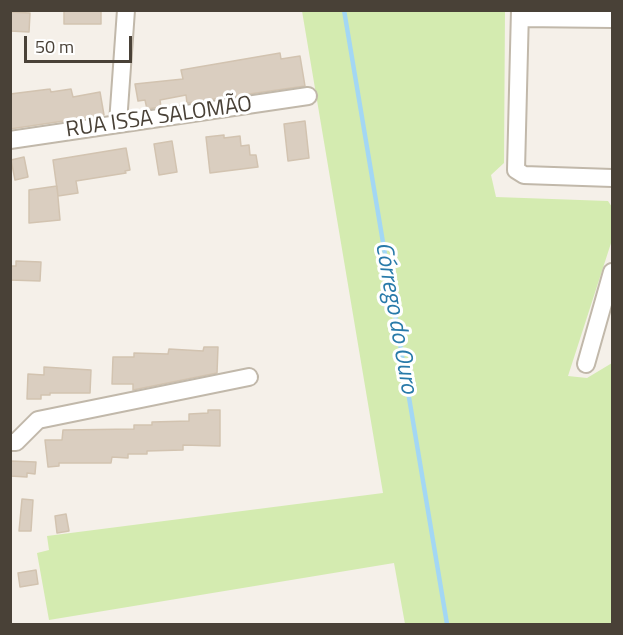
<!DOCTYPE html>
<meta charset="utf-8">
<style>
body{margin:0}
#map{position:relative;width:623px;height:635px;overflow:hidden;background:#f5f0e9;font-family:"Titillium Web",sans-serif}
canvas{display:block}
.frame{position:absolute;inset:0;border:12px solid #494137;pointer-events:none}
.scale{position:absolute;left:24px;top:36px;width:108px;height:27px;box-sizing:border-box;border:3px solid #494137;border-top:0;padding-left:8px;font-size:18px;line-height:21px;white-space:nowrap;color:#494137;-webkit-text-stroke:4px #fff;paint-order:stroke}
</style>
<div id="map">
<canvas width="623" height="635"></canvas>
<div class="frame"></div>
<div class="scale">50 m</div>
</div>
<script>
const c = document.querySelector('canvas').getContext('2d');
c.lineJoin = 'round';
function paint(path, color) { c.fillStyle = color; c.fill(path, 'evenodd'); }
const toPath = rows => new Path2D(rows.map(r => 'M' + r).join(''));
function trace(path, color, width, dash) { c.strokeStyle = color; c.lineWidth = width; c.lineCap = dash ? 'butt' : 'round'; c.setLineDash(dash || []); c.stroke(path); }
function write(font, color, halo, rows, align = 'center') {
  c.font = font + ' "Titillium Web",sans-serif'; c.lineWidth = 6; c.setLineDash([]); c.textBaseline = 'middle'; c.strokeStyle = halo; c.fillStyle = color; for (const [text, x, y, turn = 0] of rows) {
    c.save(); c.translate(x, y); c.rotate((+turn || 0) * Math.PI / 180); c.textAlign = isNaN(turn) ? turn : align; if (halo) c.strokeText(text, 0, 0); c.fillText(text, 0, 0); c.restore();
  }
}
const green = toPath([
 [302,11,505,11,504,163,491,175,496,197,608,201,612,207,612,240,568,376,587,378,612,363,612,624,405,624,394,563,49,620,37,553,49,550,47,536,383,493]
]);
const stream = toPath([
 [344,10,447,624]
]);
const building = toPath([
 [64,10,101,10,101,24,64,24,64,10],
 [10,12,30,13,29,32,10,31,10,12],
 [280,53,281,59,300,56,305,86,187,103,186,95,160,100,161,107,147,109,145,100,138,101,135,84,183,79,181,70,280,53],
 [50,89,51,92,71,89,73,97,100,92,104,115,10,129,10,94,50,89],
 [305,121,309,158,288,161,284,124,305,121],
 [224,135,224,138,240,136,241,146,249,145,250,155,256,155,258,167,210,173,206,137,224,135],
 [172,141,177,172,159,175,154,144,172,141],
 [126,148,130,170,125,171,126,173,76,181,78,193,58,196,53,160,126,148],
 [24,157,28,177,15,180,11,160,24,157],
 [57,186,60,220,29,223,29,190,57,186],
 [16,261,41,262,40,281,10,280,10,266,16,266,16,261],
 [204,347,218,347,217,373,133,390,133,384,112,384,113,357,134,357,134,353,168,354,169,349,203,351,204,347],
 [44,367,91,370,90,393,50,393,50,395,41,395,41,399,27,399,28,374,44,375,44,367],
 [208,410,220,410,220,446,183,445,183,450,147,451,147,454,128,454,128,458,112,457,111,463,59,463,59,466,48,467,45,440,62,440,63,430,134,429,134,425,152,425,152,422,189,421,189,414,208,413,208,410],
 [10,461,36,462,35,474,27,473,27,477,10,476,10,461],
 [22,499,33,500,31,531,19,531,22,499],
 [66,514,69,531,57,533,55,516,66,514],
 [36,570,38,584,20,587,18,573,36,570]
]);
const minor = toPath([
 [520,10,516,170,524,175,612,178],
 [520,18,612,19],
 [118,123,126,10],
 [10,140,308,96],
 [586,364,612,272],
 [10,442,16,442,38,420,249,377]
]);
const streetNames = [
 ["RUA ISSA SALOMÃO",159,118,-8]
];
const waterNames = [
 ["Córrego do Ouro",395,318,80]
];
paint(green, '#d4ebb0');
trace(stream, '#a3d7f4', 4.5);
paint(building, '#dacec0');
trace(building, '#d2c3b0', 1.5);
trace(minor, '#c1b8aa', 20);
trace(minor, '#fff', 16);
write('22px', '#494137', '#fff', streetNames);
write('italic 24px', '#287aa9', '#fff', waterNames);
</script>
